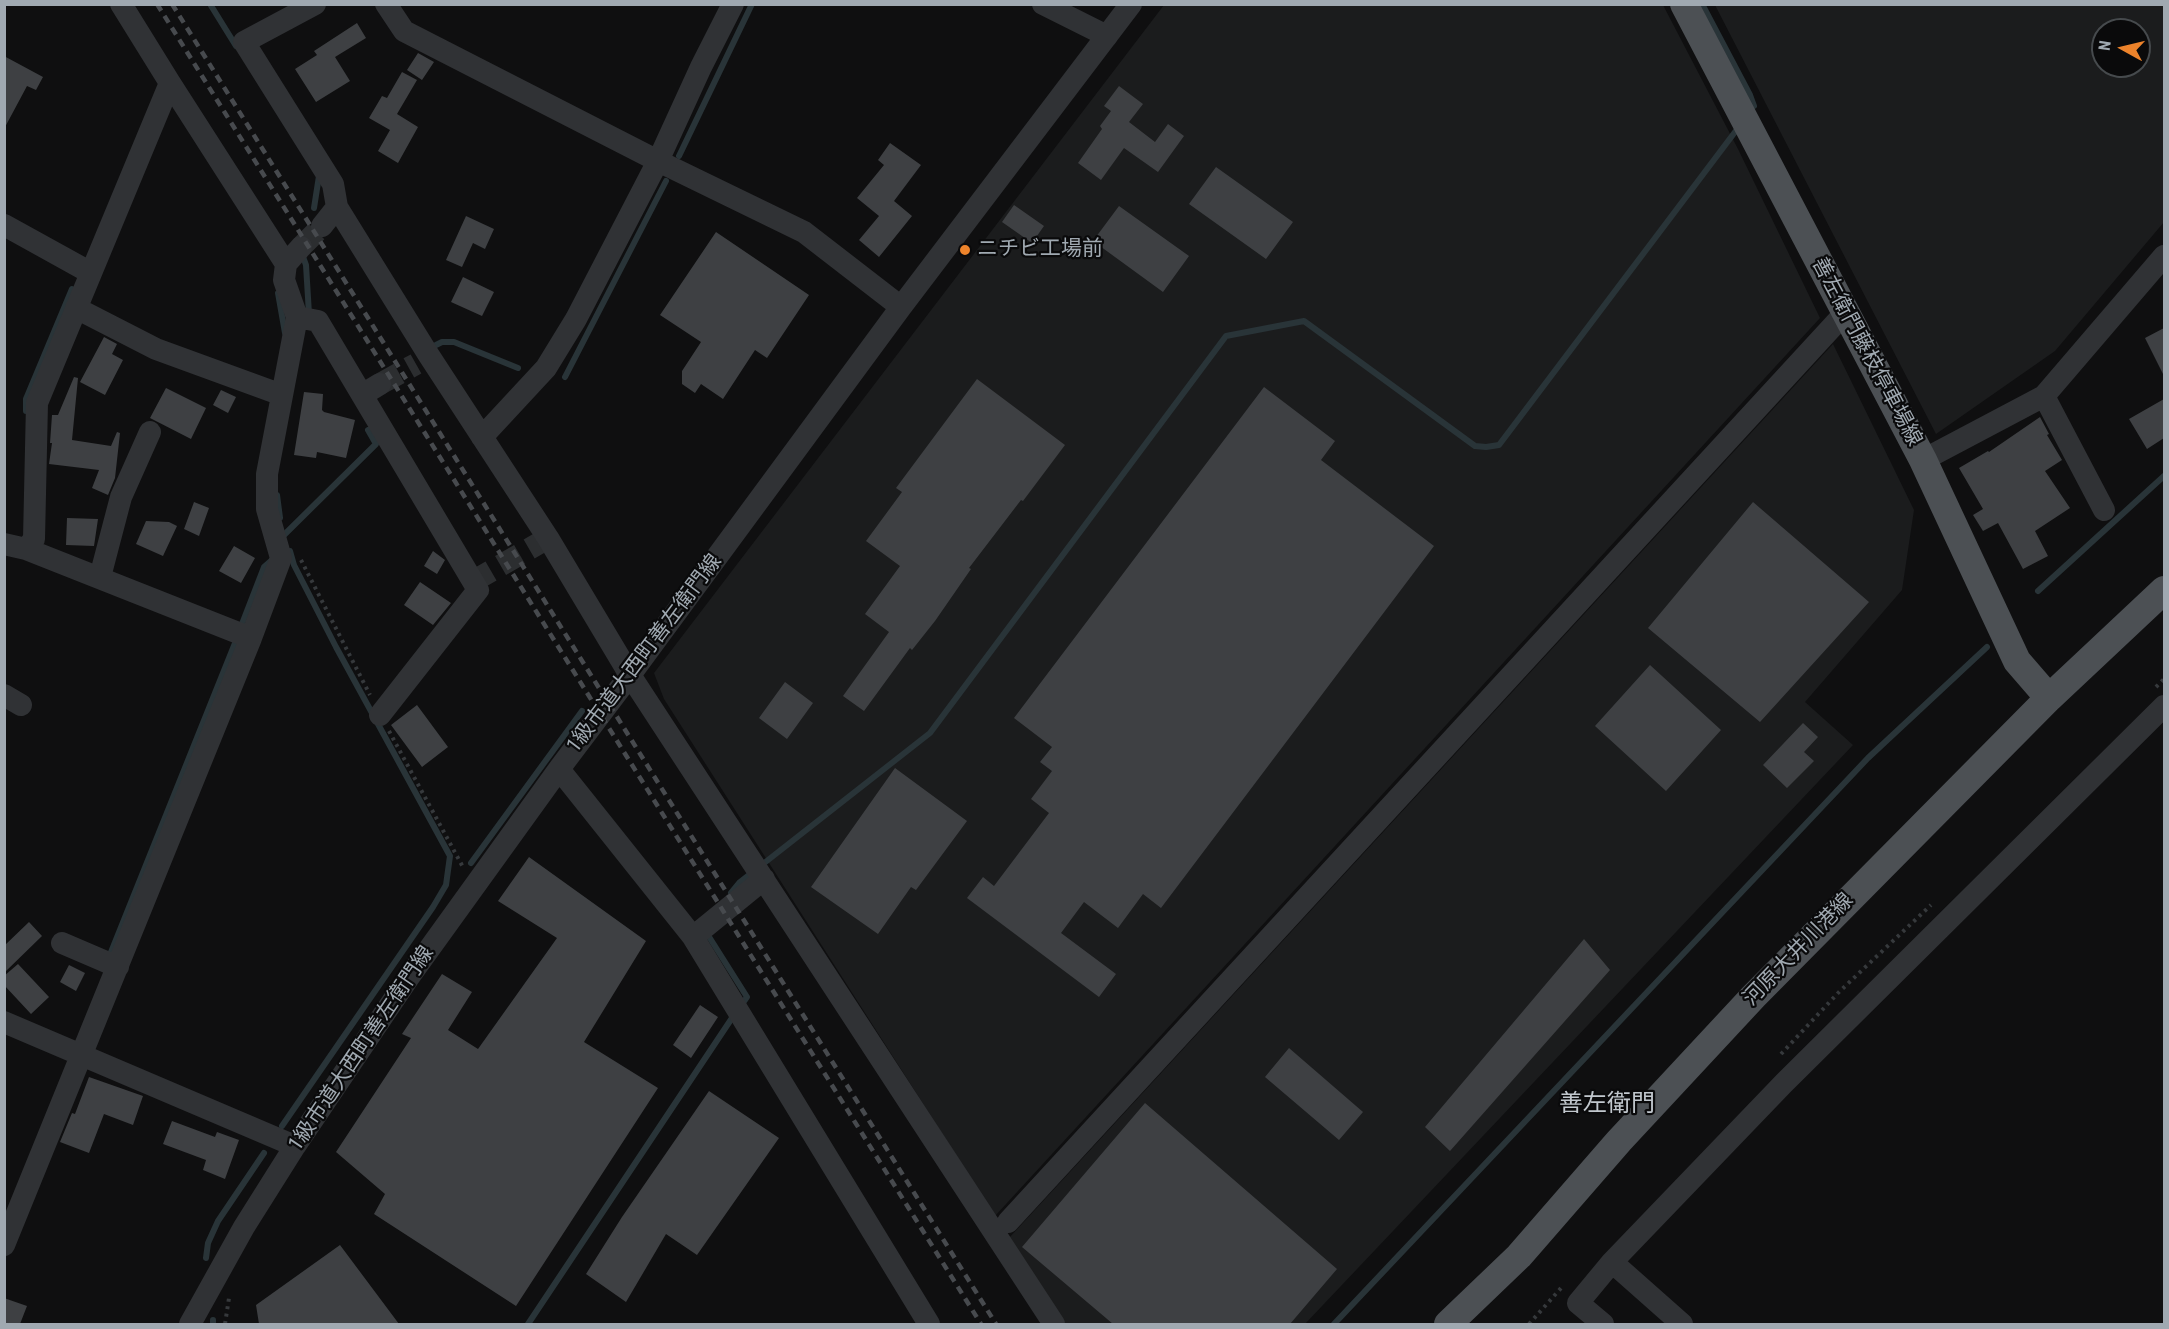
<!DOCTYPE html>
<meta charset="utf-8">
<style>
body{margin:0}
#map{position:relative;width:2169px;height:1329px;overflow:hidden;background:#0f0f10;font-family:"Roboto Condensed",sans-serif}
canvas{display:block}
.frame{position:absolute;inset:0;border:6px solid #a0a9b1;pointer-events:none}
.north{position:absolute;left:2091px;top:18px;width:60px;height:60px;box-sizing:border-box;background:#0a0a0b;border:2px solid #464a4d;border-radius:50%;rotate:278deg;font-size:16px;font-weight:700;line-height:24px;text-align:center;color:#a0a9b1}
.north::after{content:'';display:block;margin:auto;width:21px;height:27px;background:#ed832b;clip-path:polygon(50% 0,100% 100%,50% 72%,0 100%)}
</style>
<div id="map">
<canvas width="2169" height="1329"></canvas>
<div class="frame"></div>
<div class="north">N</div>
</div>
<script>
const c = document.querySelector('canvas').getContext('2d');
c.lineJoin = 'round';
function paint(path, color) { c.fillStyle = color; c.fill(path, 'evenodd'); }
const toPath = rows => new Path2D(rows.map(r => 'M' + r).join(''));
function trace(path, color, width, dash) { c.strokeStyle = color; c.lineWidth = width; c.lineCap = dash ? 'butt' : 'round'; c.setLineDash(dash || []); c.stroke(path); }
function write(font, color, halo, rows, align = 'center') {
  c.font = font + ' "Roboto Condensed","Noto Sans JP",sans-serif'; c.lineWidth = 4.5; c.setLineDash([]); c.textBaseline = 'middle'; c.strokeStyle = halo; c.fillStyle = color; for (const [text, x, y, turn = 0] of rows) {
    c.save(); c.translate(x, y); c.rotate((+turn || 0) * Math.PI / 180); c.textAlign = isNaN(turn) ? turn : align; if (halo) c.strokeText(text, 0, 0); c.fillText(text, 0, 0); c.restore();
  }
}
const built = toPath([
 [1164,5,1663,5,1738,149,1820,318,995,1216,664,699,654,673],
 [1715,5,2164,5,2164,222,2055,351,1936,434],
 [2103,30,2139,30,2139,66,2103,66],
 [1833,344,1914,510,1902,590,1805,702,1853,745,1305,1324,1065,1324,1009,1238]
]);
const stream = toPath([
 [210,4,236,46],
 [1702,4,1750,95,1754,106],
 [679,156,752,4],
 [314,208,319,176],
 [302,254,306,265,309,314],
 [278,293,285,333],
 [434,346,442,342,454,342,518,368],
 [565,377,666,181],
 [26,411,26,399,72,289],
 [277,495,280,518],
 [284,535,376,444,368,430],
 [2038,591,2164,476],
 [240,629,264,567,272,560],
 [471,863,582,711],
 [731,893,740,882,930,733,1226,336,1304,321,1475,446,1486,447,1499,445,1738,128],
 [706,932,747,997,740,1007],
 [109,957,237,638],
 [282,1126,433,907,446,885,450,856,336,647,294,565,290,551],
 [206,1258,208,1243,218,1221,264,1153],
 [213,1320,213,1324],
 [528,1324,734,1015],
 [1334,1324,1868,758,1987,647]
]);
const building = toPath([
 [357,23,366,38,335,57,350,81,316,102,295,69,317,55,314,51],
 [418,53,434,62,422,80,407,70],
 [4,56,43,77,36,90,27,86,4,129],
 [402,72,417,80,397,114,418,127,398,163,378,151,390,130,369,118,382,96,387,98],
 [1119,86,1143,104,1129,122,1155,142,1168,124,1184,136,1158,172,1124,148,1101,180,1078,163,1102,129,1100,126,1111,111,1104,106],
 [890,143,921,165,894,201,912,216,879,257,859,240,879,216,857,198,884,165,878,160],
 [1216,167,1293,222,1266,259,1189,204],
 [1014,205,1044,226,1032,243,1002,222],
 [1119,206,1189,256,1163,292,1093,241],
 [466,216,494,229,485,249,473,243,462,267,446,260],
 [716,232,809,295,767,358,755,350,723,399,701,384,695,393,682,384,682,371,701,342,660,315],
 [463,277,494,292,482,316,451,302],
 [2164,328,2164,376,2145,338],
 [104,337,117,344,112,354,123,360,105,395,80,382],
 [74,377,78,378,72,440,111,446,117,432,120,433,115,478,108,495,92,488,99,470,49,464,52,443,50,443,52,415,58,415],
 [977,379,1065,445,1023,501,1021,500,969,568,971,569,935,621,912,650,910,648,864,711,843,696,889,632,865,614,900,566,866,541,902,492,896,488],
 [1264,387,1335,441,1321,460,1434,546,1161,908,1143,894,1118,928,1084,902,1061,933,1116,974,1099,997,967,898,983,877,994,886,1049,813,1031,799,1052,771,1040,762,1052,747,1014,718],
 [166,388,206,408,191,439,150,418],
 [221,390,236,397,228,413,213,405],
 [304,392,323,394,322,410,324,412,355,420,346,458,317,452,316,458,294,455],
 [2164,399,2164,438,2147,449,2129,419],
 [2040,417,2049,434,2047,435,2062,460,2045,471,2070,508,2035,531,2048,556,2023,569,1998,523,1983,531,1973,515,1983,509,1959,468,1988,451,1989,452],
 [194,502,209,508,199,536,184,529],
 [1753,502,1869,602,1760,722,1648,628],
 [67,518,98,519,94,546,66,545],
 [146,521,169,522,177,526,163,556,136,544],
 [234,546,255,558,241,583,219,571],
 [433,551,445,560,437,574,424,566],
 [420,582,451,603,433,625,404,605],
 [1650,665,1721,730,1666,791,1595,726],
 [785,682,813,703,787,739,759,718],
 [417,705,448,747,422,767,391,725],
 [1803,723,1818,737,1804,752,1814,761,1787,788,1763,765],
 [895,768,967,821,916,890,911,887,878,934,811,887],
 [529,857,646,941,584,1042,658,1088,516,1306,374,1214,385,1194,336,1152,411,1038,402,1034,442,974,472,992,448,1030,478,1049,557,938,498,901],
 [29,922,42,936,4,973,4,946],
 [1584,939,1610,970,1450,1151,1425,1127],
 [18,964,49,997,31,1014,4,985,4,976],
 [69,965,85,973,76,991,60,982],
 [700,1005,718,1017,691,1058,673,1045],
 [1289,1048,1363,1112,1339,1140,1265,1077],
 [89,1077,143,1096,133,1125,104,1114,89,1153,60,1142,72,1113,75,1114],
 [709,1091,779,1138,697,1255,666,1234,626,1302,586,1274,622,1217],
 [1145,1103,1337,1269,1290,1324,1113,1324,1022,1247],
 [172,1121,215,1137,217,1132,239,1140,225,1179,203,1170,206,1160,163,1144],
 [340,1245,399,1324,259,1324,256,1305],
 [4,1298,27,1306,20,1324,4,1324]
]);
const minorTunnel = toPath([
 [301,247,322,226],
 [380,384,416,364],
 [472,582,548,538]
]);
const path = toPath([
 [301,560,370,695],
 [2156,687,2164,679],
 [389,731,464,869],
 [1781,1054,1839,992,1931,905],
 [225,1324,229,1298],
 [1529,1324,1562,1287]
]);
const minor = toPath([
 [121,4,170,83,286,264],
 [315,4,244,42,333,184,337,207,428,354,548,538,630,675,1054,1324],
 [386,4,404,31,658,161,804,232,901,307],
 [1043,4,1107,36],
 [4,225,91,273],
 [322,226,337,207],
 [76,308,156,349,282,395],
 [297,317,318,321,478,590,380,715],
 [362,395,380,384],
 [2044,396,2104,510],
 [482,437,546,368,576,319,658,161,701,67,733,4],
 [1923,460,2044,396,2164,256],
 [4,544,26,549,251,638,4,1245],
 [26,549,34,539,37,403,170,83],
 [100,577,121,497,150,432],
 [251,638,281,558,267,509,267,474,297,317,284,280,286,264,301,247],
 [4,695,21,705],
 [559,769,693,937,929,1324],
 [693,937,764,879],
 [62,943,118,967],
 [4,1022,295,1146],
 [1008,1222,1845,313],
 [1612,1262,1682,1324],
 [190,1324,244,1227,295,1146,409,977,559,769,630,675,901,307,1131,4],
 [1603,1324,1578,1303,1612,1262,1784,1083,2164,706]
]);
const major = toPath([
 [1684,4,1923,460,2017,661,2049,698],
 [1448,1324,1519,1256,1619,1141,1753,997,2049,698,2164,590]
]);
const rail = toPath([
 [157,4,981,1324],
 [172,4,996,1324]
]);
const markers = [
 [965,250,6,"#ed832b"]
];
const poiNames = [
 ["ニチビ工場前",977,250]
];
const streetNames = [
 ["善左衛門藤枝停車場線",1866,352,62],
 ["1級市道大西町善左衛門線",645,654,-53],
 ["河原大井川港線",1799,950,-46],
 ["1級市道大西町善左衛門線",362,1049,-56]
];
const quarterNames = [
 ["善左衛門",1607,1105]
];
paint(built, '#1b1c1d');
trace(stream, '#293438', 6);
paint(building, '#3e4043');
trace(minorTunnel, '#2c2e30', 22, [22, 11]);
trace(path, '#36393c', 4, [3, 4.5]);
trace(minor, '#303235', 22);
trace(major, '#4c5054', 28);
trace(rail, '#474a4e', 4.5, [8, 6]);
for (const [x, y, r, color] of markers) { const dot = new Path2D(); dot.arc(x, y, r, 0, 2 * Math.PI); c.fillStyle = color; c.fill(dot); trace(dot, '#0a0a0b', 2); }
write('21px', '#a0a9b1', '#0a0a0b', poiNames, 'left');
write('21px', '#a0a9b1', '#0a0a0b', streetNames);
write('24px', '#c1c7cd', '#0a0a0b', quarterNames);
</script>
